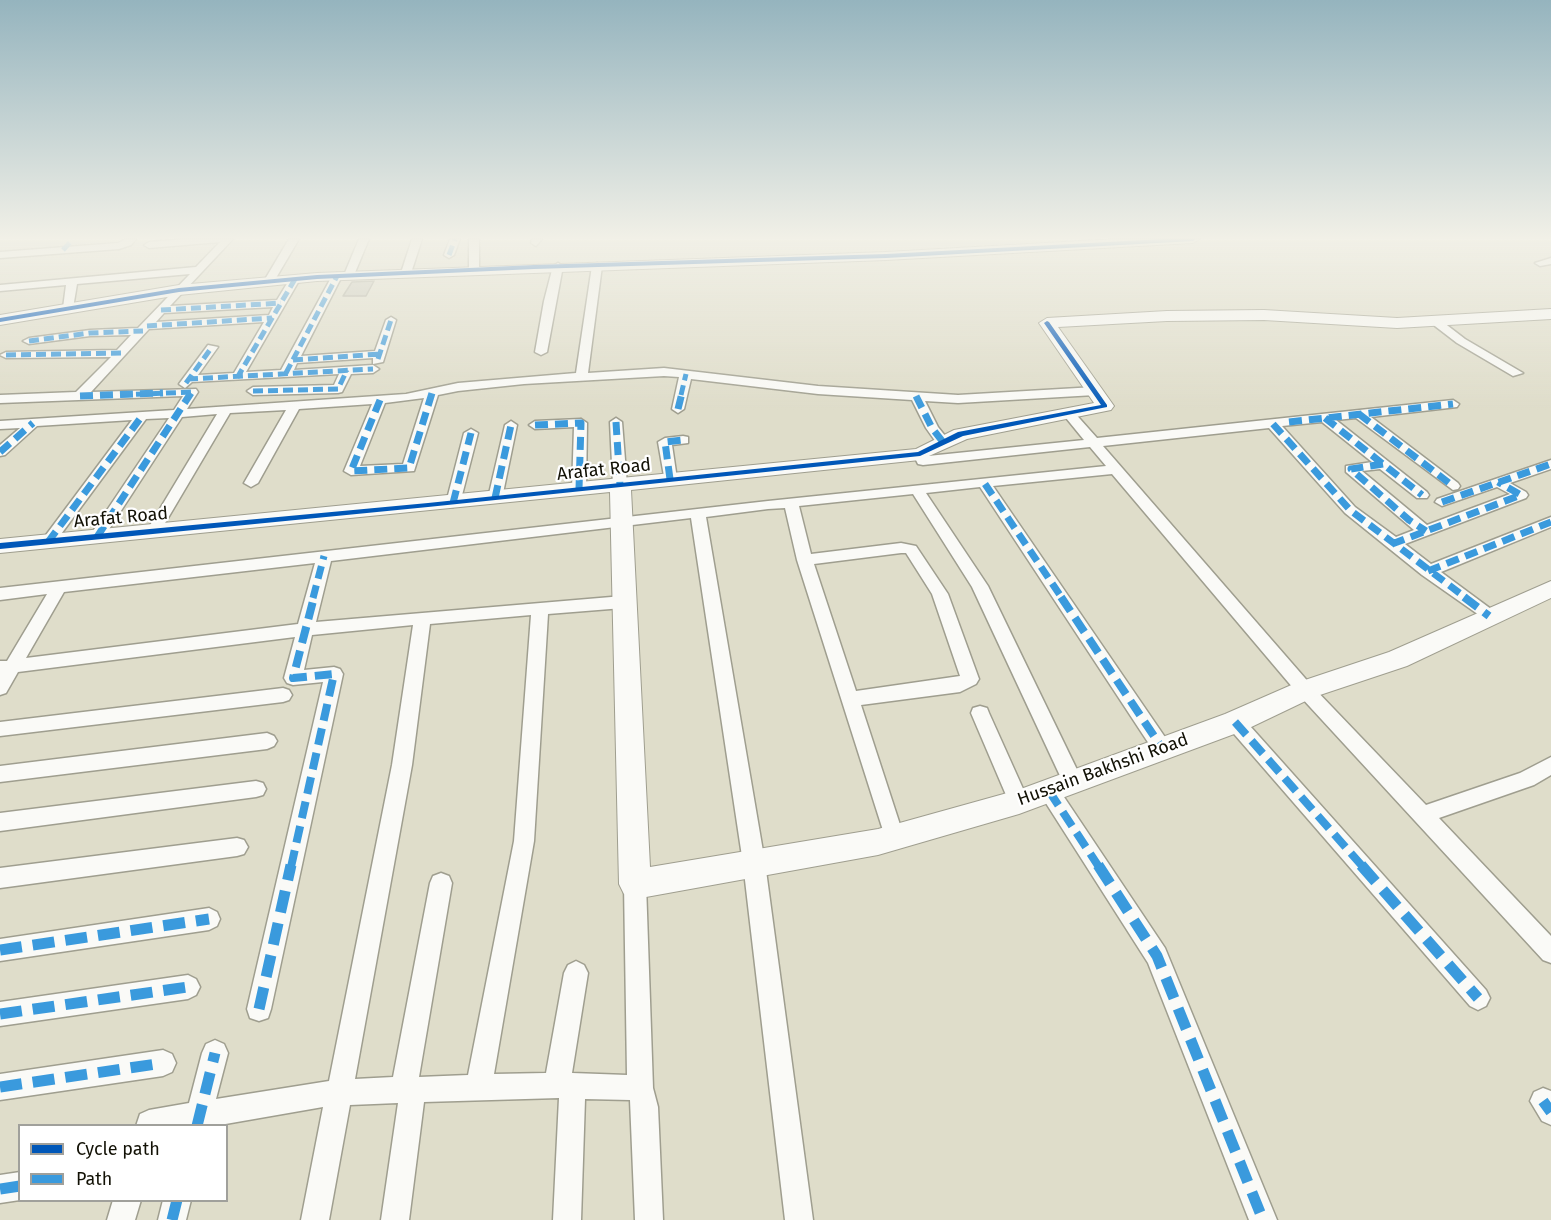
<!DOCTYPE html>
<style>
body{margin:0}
#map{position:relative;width:1551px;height:1220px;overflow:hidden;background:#dfddca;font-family:"Fira Sans",sans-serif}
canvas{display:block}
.legend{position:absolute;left:18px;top:1124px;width:210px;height:78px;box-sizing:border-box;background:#fff;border:2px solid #a0a09b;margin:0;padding:8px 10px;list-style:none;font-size:18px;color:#121105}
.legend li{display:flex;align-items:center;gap:12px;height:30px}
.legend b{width:30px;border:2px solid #a0a09b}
</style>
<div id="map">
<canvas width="1551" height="1220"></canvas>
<ul class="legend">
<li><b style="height:8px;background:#0057b8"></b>Cycle path</li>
<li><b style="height:8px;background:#3a9add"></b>Path</li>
</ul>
</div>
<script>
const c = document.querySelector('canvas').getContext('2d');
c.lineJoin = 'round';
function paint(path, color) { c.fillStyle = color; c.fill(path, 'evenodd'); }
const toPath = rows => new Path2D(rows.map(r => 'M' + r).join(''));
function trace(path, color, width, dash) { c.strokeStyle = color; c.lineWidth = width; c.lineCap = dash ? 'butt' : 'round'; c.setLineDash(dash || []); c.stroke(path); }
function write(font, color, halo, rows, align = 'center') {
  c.font = font + ' "Fira Sans",sans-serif'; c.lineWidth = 4.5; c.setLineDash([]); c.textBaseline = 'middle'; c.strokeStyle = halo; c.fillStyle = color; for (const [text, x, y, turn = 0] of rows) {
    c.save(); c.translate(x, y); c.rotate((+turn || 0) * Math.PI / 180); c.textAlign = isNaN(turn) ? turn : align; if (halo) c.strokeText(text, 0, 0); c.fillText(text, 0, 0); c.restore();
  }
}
const building = toPath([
 [374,281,366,296,343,296,352,282,374,281]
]);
const street = toPath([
 [126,239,136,239,131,245,119,249,0,258,0,252,118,243,126,239],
 [186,239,233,239,170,306,277,300,291,277,300,279,246,372,281,370,332,276,337,273,342,276,301,356,375,351,386,320,391,317,396,320,383,362,373,364,373,358,297,363,294,370,373,365,379,369,373,373,351,374,342,392,338,393,253,395,247,391,253,387,334,385,339,374,192,382,185,388,179,384,208,345,218,347,198,375,234,373,264,322,149,329,91,392,196,389,198,392,187,409,406,394,458,383,576,373,592,266,597,263,602,266,588,373,664,368,818,386,958,395,1095,387,1101,391,1095,395,958,403,925,401,938,427,950,442,943,446,938,445,926,428,912,400,818,394,691,379,684,409,678,413,672,409,679,377,664,376,524,384,458,391,438,395,414,471,351,475,344,471,372,404,299,409,258,483,251,487,244,483,286,410,230,413,158,535,148,535,146,532,217,414,182,417,102,540,92,540,89,537,169,418,146,419,53,545,43,545,40,542,43,539,132,420,37,426,5,455,0,456,0,445,20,428,0,429,0,421,174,410,183,396,0,403,0,395,76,392,111,357,6,358,0,355,6,352,117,350,131,335,90,336,29,344,23,341,29,338,90,330,138,328,190,274,77,284,73,308,68,311,63,308,66,285,0,291,0,285,196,267,220,242,149,248,144,245,149,242,186,239],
 [273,307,269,315,156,322,164,313,273,307],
 [424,398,403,464,360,466,385,403,424,398],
 [289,239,299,239,273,283,265,283,264,281,289,239],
 [359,239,369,239,354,275,345,277,344,275,359,239],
 [412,239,422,239,411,273,406,276,401,273,412,239],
 [450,239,460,239,454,255,449,258,444,255,450,239],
 [469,239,479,239,479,269,474,272,469,269,469,239],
 [532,239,542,239,536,246,531,243,532,239],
 [1551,258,1551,264,1540,266,1535,263,1551,258],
 [558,263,563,266,547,352,541,355,535,352,544,301,553,266,558,263],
 [1431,319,1439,319,1465,339,1523,373,1513,376,1457,343,1431,323,1431,319],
 [1453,400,1459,404,1457,407,1371,417,1458,483,1460,486,1458,489,1453,490,1356,418,1336,420,1427,492,1429,495,1427,498,1417,498,1380,469,1362,471,1427,525,1510,494,1497,487,1442,506,1435,502,1437,499,1551,460,1551,469,1510,483,1526,492,1528,495,1526,498,1405,544,1431,564,1551,517,1551,527,1441,572,1495,612,1497,616,1489,622,1422,575,1345,513,1269,428,1103,446,1311,685,1426,805,1520,773,1551,757,1551,775,1534,785,1439,818,1551,936,1551,963,1543,960,1299,695,1112,474,993,486,1169,743,1172,748,1169,753,1162,756,1155,753,980,487,926,493,988,586,1082,780,1079,786,1072,788,1065,786,1062,780,972,587,913,494,799,506,811,554,901,543,916,546,948,594,979,679,976,684,960,692,861,705,904,837,901,843,894,846,887,843,797,560,785,508,768,509,706,517,765,863,813,1220,785,1220,743,863,691,518,331,561,316,622,623,596,631,602,623,608,548,614,534,841,494,1074,546,1073,564,973,568,965,576,961,584,965,588,973,572,1073,627,1075,624,884,627,877,635,874,643,877,646,884,653,1088,658,1107,663,1220,635,1220,630,1100,585,1099,581,1220,553,1220,559,1098,424,1102,409,1220,381,1220,398,1103,350,1105,329,1220,301,1220,323,1107,214,1126,136,1126,140,1114,149,1110,189,1103,202,1053,206,1044,215,1040,224,1044,228,1053,216,1099,329,1081,392,765,413,625,312,635,304,670,334,667,340,669,343,674,271,1009,268,1018,259,1021,250,1018,247,1009,323,682,293,685,287,683,284,678,295,637,18,672,6,693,0,695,0,661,7,661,47,594,0,600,0,588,768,501,1106,466,1090,447,923,465,918,464,913,454,920,450,925,451,928,456,1084,440,1062,413,1068,409,1072,410,1097,438,1453,400],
 [1322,422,1372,462,1346,466,1346,472,1414,530,1396,537,1355,507,1282,426,1322,422],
 [901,553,906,553,932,594,960,676,856,691,814,564,901,553],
 [315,563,298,624,26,658,64,592,315,563],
 [531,615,514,841,468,1075,419,1077,452,883,449,876,441,873,433,876,430,883,393,1077,355,1079,412,765,430,624,531,615],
 [616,418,622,422,627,485,620,489,613,485,610,422,616,418],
 [581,419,587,423,586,489,579,493,572,489,574,427,535,429,529,425,535,421,581,419],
 [511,421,517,425,502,498,495,502,488,498,505,425,511,421],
 [471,429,478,433,460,503,453,507,448,506,446,503,464,433,471,429],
 [683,436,688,437,688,443,672,445,677,479,675,482,665,482,658,442,665,438,683,436],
 [283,688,289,690,292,695,289,700,283,702,0,736,0,722,283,688],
 [980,706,987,708,989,713,1029,802,1026,808,1019,811,1012,808,1009,802,971,713,973,708,980,706],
 [1235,715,1242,717,1486,990,1490,998,1486,1006,1478,1010,1470,1006,1228,727,1226,722,1228,717,1235,715],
 [267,733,274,736,277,741,274,746,267,749,0,782,0,766,267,733],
 [256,781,263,783,266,789,263,795,256,797,0,831,0,813,256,781],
 [1049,783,1056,785,1165,948,1277,1220,1249,1220,1148,963,1042,797,1039,791,1042,785,1049,783],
 [237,838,244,840,248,847,244,854,237,856,0,888,0,868,237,838],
 [209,908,217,912,220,919,217,926,209,930,0,961,0,939,209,908],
 [188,975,196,979,200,987,196,995,188,999,0,1026,0,1002,188,975],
 [163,1050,172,1054,176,1063,172,1072,163,1076,0,1100,0,1074,163,1050],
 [1543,1088,1551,1091,1551,1125,1542,1121,1530,1101,1534,1092,1543,1088],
 [20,1172,20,1200,0,1203,0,1175,20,1172],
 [113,1200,141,1200,135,1220,107,1220,113,1200],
 [163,1200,191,1200,186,1220,158,1220,163,1200]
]);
const secondary = toPath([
 [1116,239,1200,239,1193,243,886,260,317,281,179,295,0,325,0,315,179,285,317,273,886,252,1116,239],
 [1551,309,1551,319,1397,328,1264,320,1167,321,1058,327,1114,406,1111,410,967,439,920,460,631,490,650,867,878,829,1018,790,1225,714,1296,683,1389,652,1551,581,1551,598,1407,666,1314,697,1245,730,1019,814,878,855,635,899,624,894,619,884,610,492,0,553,0,539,916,449,954,430,1094,403,1039,323,1047,318,1167,311,1264,310,1397,318,1551,309]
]);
const quietFar3 = toPath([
 [63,250,73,239],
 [449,255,455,239],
 [161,310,281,303],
 [147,326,272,318],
 [29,341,90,333,143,331],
 [6,355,123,353],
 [378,359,391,320],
 [293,360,380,354],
 [286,373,337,276],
 [237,378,295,279],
 [188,379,373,369],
 [186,383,212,347],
 [253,391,338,389,347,370],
 [121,395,192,392,190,395],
 [681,395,686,374]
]);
const quietFar2 = toPath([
 [80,396,163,393],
 [916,396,932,428,943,442],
 [380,400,351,471,409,468,432,393],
 [678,409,682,393],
 [1359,414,1453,486],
 [1325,418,1422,495],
 [616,422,620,485],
 [1289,422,1453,404],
 [1273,424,1350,510,1466,598],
 [535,425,581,423,579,489],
 [0,452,33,423],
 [1383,464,1351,469,1409,520,1426,531],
 [670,479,665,442,683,440],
 [985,484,1062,598],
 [495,498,511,425],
 [1442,502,1551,464],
 [453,503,471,433],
 [97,537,191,393],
 [48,542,142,416],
 [1392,544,1521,495,1498,482],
 [1428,571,1551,522],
 [313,598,324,556]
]);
const quietFar1 = toPath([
 [1061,597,1162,748],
 [1464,597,1489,616],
 [1235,722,1363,867],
 [1049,791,1099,867],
 [291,867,334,674,293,678,314,597]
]);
const quiet = toPath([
 [1098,865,1157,956,1263,1220],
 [1361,865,1478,998],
 [0,950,209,919],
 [259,1009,291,865],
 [0,1014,188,987],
 [0,1087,163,1063],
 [1543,1101,1551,1112],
 [197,1126,215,1053],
 [0,1189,20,1186],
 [172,1220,177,1200]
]);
const cycleway = toPath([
 [1163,239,1195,239,1193,241,886,258,534,269,317,279,179,292,0,322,0,318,179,288,317,275,534,265,886,254,1163,239],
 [1047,321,1049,322,1107,405,1107,407,963,436,920,456,428,507,0,549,0,543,428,503,918,452,958,432,1101,405,1044,323,1047,321]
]);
const streetNames = [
 ["Arafat Road",604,470,-6],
 ["Arafat Road",121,518,-5],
 ["Hussain Bakhshi Road",1103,770,-20]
];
paint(building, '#c8c7b8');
trace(building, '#a9a899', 1.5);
trace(street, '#9f9e8f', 3);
trace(secondary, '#9f9e8f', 2);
paint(street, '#fafaf7');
paint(secondary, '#fafaf7');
trace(quietFar3, '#3a9add', 5, [10, 5]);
trace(quietFar2, '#3a9add', 7, [13, 7]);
trace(quietFar1, '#3a9add', 8, [17, 8]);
trace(quiet, '#3a9add', 11, [22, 11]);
paint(cycleway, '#0057b8');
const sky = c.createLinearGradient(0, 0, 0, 410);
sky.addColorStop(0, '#95b4be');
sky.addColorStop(0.58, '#f1f0e7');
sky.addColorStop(1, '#f1f0e700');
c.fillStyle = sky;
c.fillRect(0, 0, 1551, 410);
write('18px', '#121105', '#fff', streetNames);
</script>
